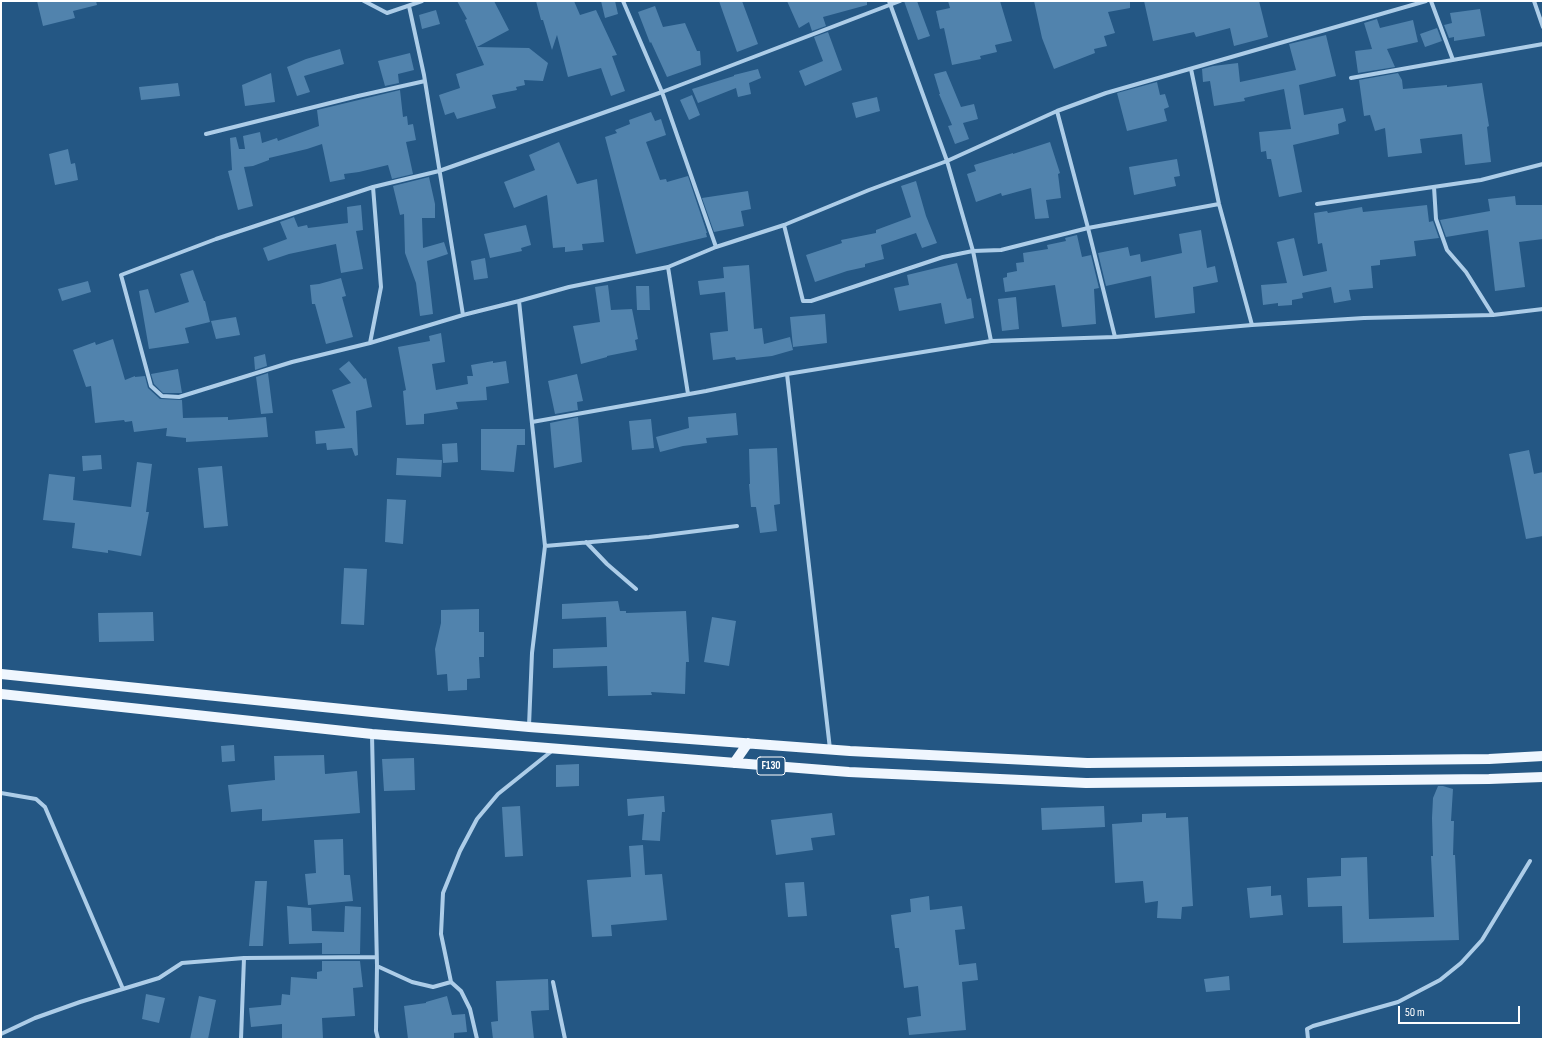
<!DOCTYPE html>
<style>
body{margin:0}
#map{position:relative;width:1544px;height:1040px;overflow:hidden;background:#245784;font-family:"Sofia Sans Condensed",sans-serif}
canvas{display:block}
.frame{position:absolute;inset:0;border:2px solid #fff;pointer-events:none}
.scale{position:absolute;left:1398px;top:1006px;width:122px;height:18px;box-sizing:border-box;border:2px solid #fff;border-top:0;padding-left:5px;font-size:12px;line-height:14px;white-space:nowrap;color:#fff;-webkit-text-stroke:3px #245784;paint-order:stroke}
</style>
<div id="map">
<canvas width="1544" height="1040"></canvas>
<div class="frame"></div>
<div class="scale">50 m</div>
</div>
<script>
const c = document.querySelector('canvas').getContext('2d');
c.lineJoin = 'round';
function paint(path, color) { c.fillStyle = color; c.fill(path, 'evenodd'); }
const toPath = rows => new Path2D(rows.map(r => 'M' + r).join(''));
function trace(path, color, width, dash) { c.strokeStyle = color; c.lineWidth = width; c.lineCap = dash ? 'butt' : 'round'; c.setLineDash(dash || []); c.stroke(path); }
function write(font, color, halo, rows, align = 'center') {
  c.font = font + ' "Sofia Sans Condensed",sans-serif'; c.lineWidth = 4; c.setLineDash([]); c.textBaseline = 'middle'; c.strokeStyle = halo; c.fillStyle = color; for (const [text, x, y, turn = 0] of rows) {
    c.save(); c.translate(x, y); c.rotate((+turn || 0) * Math.PI / 180); c.textAlign = isNaN(turn) ? turn : align; if (halo) c.strokeText(text, 0, 0); c.fillText(text, 0, 0); c.restore();
  }
}
const building = toPath([
 [37,1,96,1,97,5,73,11,75,18,43,26],
 [457,1,494,1,509,30,477,47,529,48,548,63,543,81,524,80,525,85,516,87,517,90,492,95,496,108,457,119,454,112,445,115,439,95,460,88,456,74,484,65,465,20,467,19],
 [536,1,574,1,580,15,596,10,617,55,612,56,625,91,611,96,601,68,568,77,557,35,552,50,543,20,541,20],
 [601,1,615,1,618,14,605,18],
 [719,1,742,1,758,44,737,52],
 [787,1,867,1,867,5,823,17,826,26,812,31,809,22,799,28],
 [904,1,917,1,930,36,918,40],
 [948,1,1000,1,1012,41,995,45,997,52,980,56,981,59,952,65,944,28,940,29,936,11,950,8],
 [1034,1,1130,1,1130,8,1108,12,1115,33,1104,36,1107,46,1094,49,1095,53,1054,69,1042,38],
 [1144,1,1259,1,1268,37,1234,46,1230,28,1196,37,1194,32,1153,41],
 [655,6,663,27,685,23,697,51,700,51,701,65,667,77,651,42,650,43,638,12],
 [1480,9,1485,36,1454,41,1454,37,1449,38,1444,25,1452,23,1450,13],
 [436,10,440,24,422,29,419,15],
 [1377,19,1380,28,1413,20,1418,42,1387,49,1395,67,1358,73,1355,51,1372,49,1364,23],
 [1437,28,1442,41,1425,47,1420,34],
 [828,32,842,70,805,86,799,71,823,61,814,37],
 [1326,35,1336,76,1299,85,1304,115,1343,108,1346,121,1338,124,1339,134,1293,145,1302,192,1279,197,1271,159,1267,159,1266,151,1261,152,1259,132,1291,129,1284,89,1244,98,1245,101,1214,106,1210,81,1203,82,1202,69,1213,66,1238,63,1240,82,1296,70,1289,44],
 [340,49,344,64,304,76,310,92,297,96,287,67,306,59],
 [410,53,414,70,398,74,399,83,385,86,378,61],
 [758,69,761,78,749,83,751,94,738,97,736,88,698,103,692,89,734,76,734,75],
 [946,71,961,107,974,104,978,119,963,123,969,139,955,144,948,126,952,125,939,94,940,94,934,74],
 [271,73,275,102,245,106,242,85],
 [1398,73,1402,80,1403,89,1447,85,1447,87,1482,83,1489,126,1487,127,1491,162,1465,165,1462,134,1420,139,1422,153,1388,157,1385,128,1375,131,1370,115,1364,116,1359,80],
 [1157,82,1160,95,1165,94,1169,107,1164,109,1167,121,1127,131,1117,93],
 [178,83,180,96,141,100,139,87],
 [400,90,403,117,407,116,408,125,413,124,416,140,406,142,413,174,392,179,388,165,359,172,344,174,345,179,330,182,322,144,307,149,269,158,269,160,253,166,244,167,253,206,238,210,228,171,232,170,230,138,236,137,239,149,245,149,243,136,260,132,262,143,277,138,278,141,319,126,317,110],
 [692,95,700,115,689,120,680,100],
 [877,97,880,111,856,118,852,103],
 [651,112,655,121,661,119,666,135,646,142,660,180,666,179,667,182,688,176,707,233,706,233,707,237,636,254,605,137,617,133,615,130,630,124,629,120],
 [559,142,577,184,597,179,604,242,582,244,583,250,565,252,565,247,553,248,547,195,514,208,504,182,535,170,529,155],
 [1050,142,1060,173,1058,174,1061,198,1046,200,1049,218,1035,219,1031,188,1002,196,1001,193,976,202,967,174,976,171,974,165,1013,153,1013,154],
 [68,149,71,164,75,163,78,180,55,185,49,154],
 [1177,159,1180,176,1174,177,1176,186,1134,195,1129,167],
 [429,177,435,204,435,218,422,218,423,248,444,242,448,254,427,261,433,314,420,316,416,283,405,253,404,214,400,215,393,186],
 [916,181,926,216,937,243,922,248,916,233,881,245,884,259,865,264,865,267,847,271,815,282,806,255,842,243,841,240,876,233,876,230,911,217,901,186],
 [748,191,751,209,741,211,744,226,714,232,702,198],
 [1515,196,1516,205,1543,205,1543,239,1519,242,1525,287,1495,291,1488,230,1446,237,1440,220,1490,211,1488,199],
 [361,205,363,230,356,231,363,269,341,273,336,244,289,254,268,261,263,248,287,239,280,222,294,217,298,227,307,225,308,228,348,223,347,207],
 [1427,205,1429,222,1433,221,1439,238,1414,241,1416,256,1380,260,1380,265,1371,266,1373,288,1349,290,1351,300,1334,303,1331,287,1302,293,1303,298,1292,300,1292,305,1278,306,1278,303,1263,305,1261,285,1287,283,1277,242,1294,238,1303,276,1327,271,1322,243,1318,244,1314,213,1327,211,1328,213,1362,207,1363,212],
 [526,225,531,245,521,248,522,251,490,258,484,234],
 [1201,230,1207,268,1215,266,1218,282,1193,287,1195,313,1155,318,1151,276,1106,286,1098,253,1128,247,1130,256,1140,254,1141,262,1182,253,1179,234],
 [1077,235,1082,257,1091,255,1099,288,1094,289,1096,324,1062,327,1055,285,1005,292,1003,278,1007,277,1007,273,1017,271,1016,263,1024,262,1023,253,1048,249,1047,245,1066,241,1065,238],
 [485,258,488,278,474,280,471,261],
 [957,263,967,299,971,298,974,318,945,324,941,303,899,311,894,288,909,285,907,275],
 [749,265,754,329,762,328,764,344,790,337,793,350,772,356,736,360,735,357,713,360,710,333,728,331,725,292,700,295,698,281,724,278,723,267],
 [193,270,204,301,205,301,210,322,185,328,189,343,149,349,139,291,148,289,155,313,189,302,180,274],
 [341,278,346,296,342,297,353,337,326,344,315,304,312,304,310,285,319,284],
 [88,281,91,292,62,301,58,289],
 [608,285,611,310,632,309,638,339,635,340,637,350,607,356,607,357,581,364,573,326,600,322,595,287],
 [636,286,649,286,650,310,637,310],
 [1016,297,1019,329,1002,331,998,299],
 [825,314,827,343,793,347,790,317],
 [236,317,240,335,216,339,211,321],
 [441,333,445,362,432,364,436,390,468,384,467,376,473,376,471,365,493,361,493,363,506,361,509,383,486,387,487,400,456,402,458,409,424,414,424,424,406,425,403,391,406,390,398,347,430,341,429,336],
 [113,339,125,380,135,376,135,377,145,376,148,388,160,399,182,400,183,418,228,417,228,420,266,417,268,437,186,442,186,438,166,436,167,428,134,432,132,421,125,422,124,420,95,423,91,386,86,387,73,350,95,342,96,345],
 [265,354,267,366,255,370,254,357],
 [349,361,364,379,366,378,372,407,356,411,358,455,355,456,352,448,327,450,326,443,316,444,315,431,345,428,332,390,351,383,339,369],
 [178,369,182,393,163,393,154,384,151,374],
 [268,373,273,413,261,414,256,377],
 [577,374,583,401,577,402,578,410,555,414,548,381],
 [736,413,738,435,706,438,707,443,683,446,660,452,656,437,689,428,688,417],
 [578,417,582,462,554,468,550,423],
 [651,419,654,448,632,450,629,421],
 [481,429,525,429,525,445,517,445,514,472,481,470],
 [457,443,458,462,443,463,442,444],
 [777,448,780,504,774,505,777,531,760,533,756,507,751,507,749,484,750,484,749,449],
 [1529,450,1534,474,1543,472,1543,536,1526,539,1509,454],
 [101,455,102,469,83,471,82,456],
 [397,458,442,460,441,477,396,475],
 [137,462,152,464,146,512,149,512,141,556,108,550,108,553,72,548,75,523,43,520,49,474,75,477,73,500,131,507],
 [222,466,228,526,204,528,198,468],
 [387,499,406,500,403,544,385,542],
 [344,568,367,569,364,625,341,624],
 [618,601,620,611,626,611,626,613,686,611,689,662,686,662,685,694,651,692,652,695,608,696,607,666,553,668,553,649,607,647,606,617,562,619,562,604],
 [479,609,479,632,484,632,484,657,479,657,480,678,467,679,467,690,448,691,447,674,437,675,435,649,441,623,441,610],
 [153,612,154,641,99,642,98,613],
 [712,617,736,621,729,666,704,662],
 [234,745,235,761,222,762,221,746],
 [324,755,325,774,357,771,360,813,262,821,262,809,231,812,228,785,275,780,274,756],
 [414,758,415,790,384,791,382,759],
 [579,764,579,786,556,787,556,765],
 [1438,786,1443,786,1453,789,1451,821,1454,821,1453,855,1455,855,1459,940,1343,943,1342,906,1308,907,1307,878,1341,876,1341,858,1367,857,1369,919,1434,917,1431,856,1433,856,1432,818,1433,798],
 [664,796,665,812,662,812,660,841,642,840,644,814,628,816,627,799],
 [520,806,523,856,505,857,502,807],
 [1104,806,1105,827,1042,830,1041,808],
 [832,813,835,835,811,838,813,850,776,855,771,820],
 [1166,813,1166,818,1188,817,1193,906,1182,907,1181,919,1157,918,1158,901,1145,903,1143,881,1115,883,1112,824,1142,822,1142,814],
 [343,839,344,875,350,875,353,901,308,905,305,874,316,873,314,840],
 [643,845,645,875,662,874,667,920,611,925,612,936,592,937,587,880,631,877,629,846],
 [255,881,267,881,263,946,249,946],
 [804,882,807,916,788,917,785,883],
 [1271,886,1271,896,1281,895,1283,915,1250,918,1247,888],
 [929,896,930,910,962,906,965,929,955,930,959,965,976,963,978,980,962,982,966,1030,909,1035,907,1018,921,1016,918,986,904,988,899,948,895,948,891,915,911,912,910,899],
 [287,906,311,908,312,931,344,932,345,906,361,907,360,954,322,954,322,943,289,944],
 [322,961,360,961,363,987,353,988,355,1016,322,1018,323,1039,282,1039,282,1024,251,1027,249,1008,281,1005,282,994,290,995,291,977,317,979,317,972,322,971],
 [1229,976,1230,990,1206,992,1204,979],
 [548,979,549,1010,531,1011,534,1039,493,1039,491,1022,498,1021,496,981],
 [146,994,165,998,159,1023,142,1019],
 [199,996,216,1000,208,1039,190,1039],
 [447,996,452,1015,465,1014,467,1032,454,1033,454,1039,408,1039,404,1006,426,1003,426,1002]
]);
const street = toPath([
 [364,1,387,13,422,1],
 [623,1,662,92,716,247,668,267,688,394],
 [889,1,947,161,973,251,991,341],
 [1431,1,1453,60],
 [1534,1,1543,27],
 [409,6,424,75,463,315],
 [1191,69,1219,204,1252,325],
 [1351,78,1543,44],
 [1057,111,1088,228,1115,337],
 [206,134,358,96,425,81],
 [1434,187,1436,219,1447,250,1466,272,1493,315],
 [1317,204,1481,180,1543,164],
 [784,225,803,301,811,301,943,257,973,251,1001,250,1088,228,1219,204],
 [716,247,784,225,869,190,947,161,1057,111,1106,93,1426,1],
 [519,301,569,287,668,267],
 [370,343,381,287,373,187],
 [787,374,830,749],
 [532,422,706,391,787,374,991,341,1115,337,1252,325,1364,318,1493,315,1543,309],
 [586,542,607,564,636,589],
 [545,546,649,537,737,526],
 [529,726,532,653,545,546,519,301,463,315,370,343,292,362,179,397,162,396,151,386,121,275,216,239,373,187,439,171,662,92,900,1],
 [372,735,377,966,376,1031,378,1039],
 [1,793,36,799,45,807,123,989],
 [377,966,412,982,433,987,451,982],
 [553,982,565,1039],
 [1,1034,35,1018,80,1002,159,978,182,963,244,958,376,957],
 [241,1039,244,958],
 [477,1039,470,1009,461,991,451,982,441,934,443,893,460,851,477,819,498,794,553,750],
 [1308,1039,1307,1029,1313,1026,1398,1002,1440,980,1461,963,1482,940,1530,861]
]);
const primary = toPath([
 [1,674,411,716,529,727,850,751,1087,763,1489,759,1543,756],
 [1,694,372,734,849,772,1086,783,1489,779,1543,777],
 [734,763,748,743]
]);
const shields = [
 [771,766,28]
];
const shieldNames = [
 ["F130",771,766]
];
paint(building, '#5183ad');
trace(street, '#adcde8', 4);
trace(primary, '#eff6fe', 10);
for (const [x, y, w] of shields) { const box = new Path2D(); box.roundRect(x - w / 2, y - 9, w, 18, 3); c.fillStyle = '#245784'; c.fill(box); trace(box, '#fff', 1); }
write('bold 11px', '#fff', null, shieldNames);
</script>
